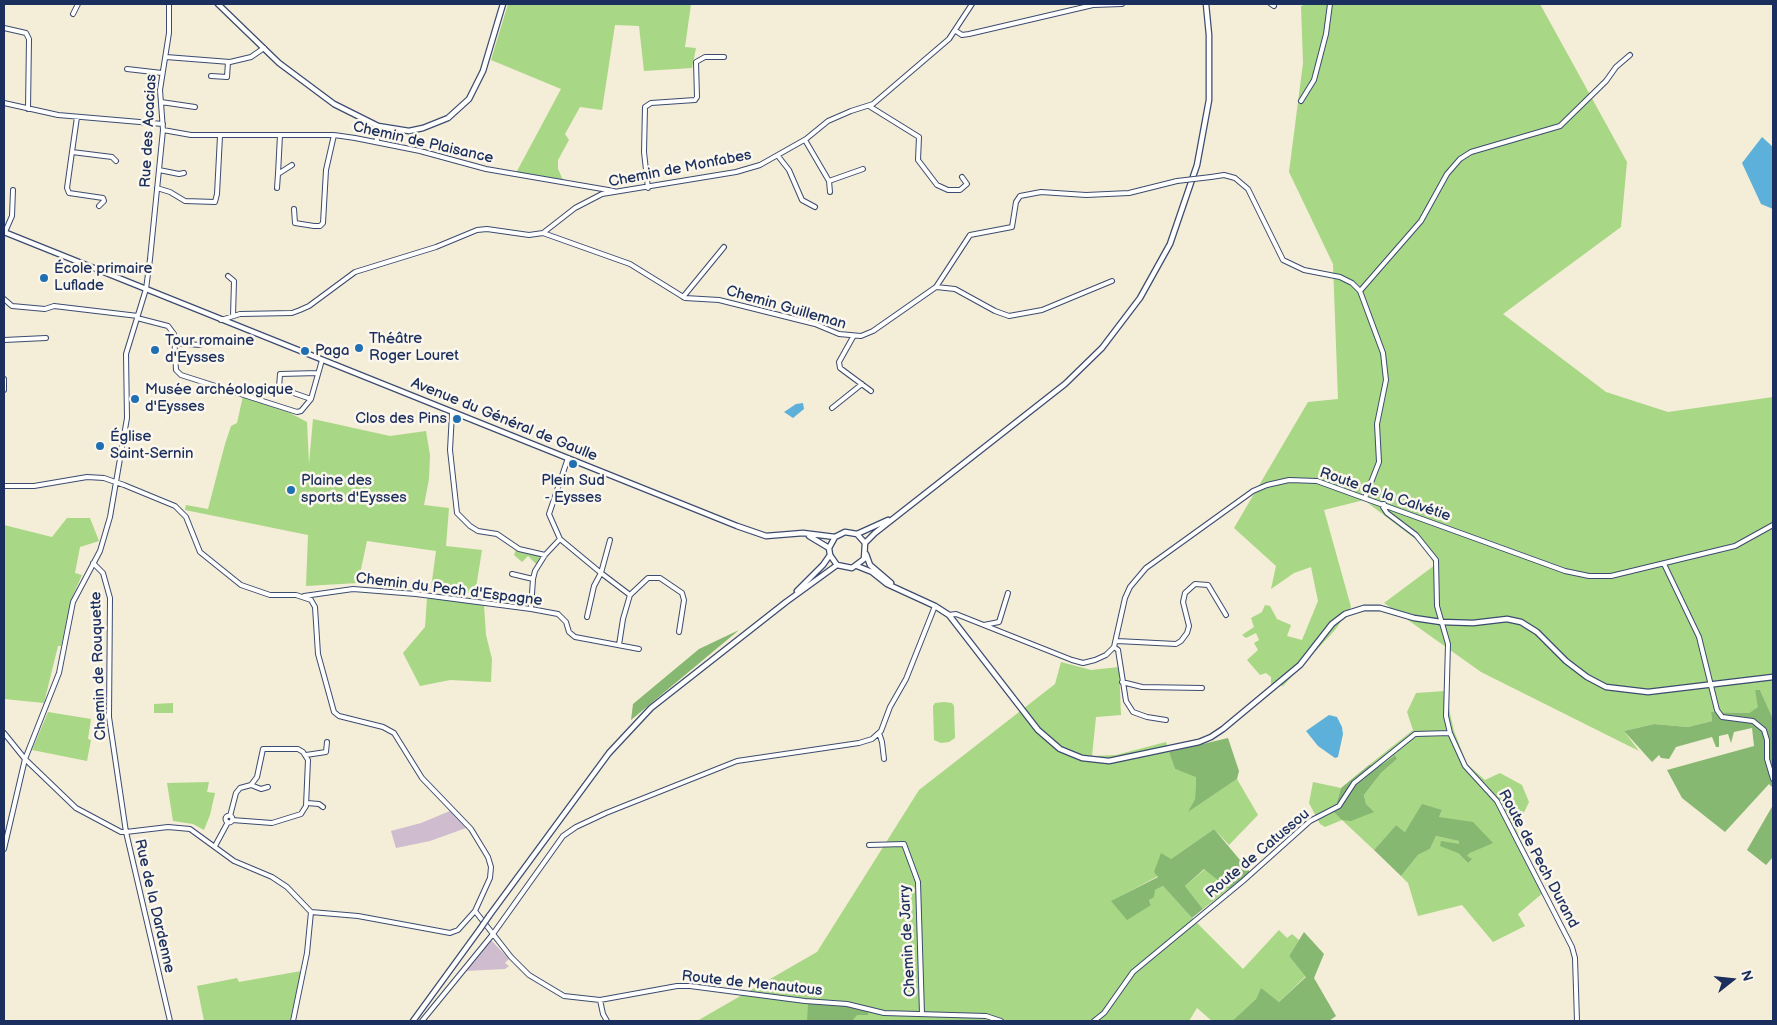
<!DOCTYPE html>
<meta charset="utf-8">
<style>
body{margin:0}
#map{position:relative;width:1777px;height:1025px;overflow:hidden;background:#f4edd7;font-family:"Balsamiq Sans",sans-serif}
canvas{display:block}
.frame{position:absolute;inset:0;border:5px solid #1b2f5e;pointer-events:none}
.north{position:absolute;left:1707px;top:955px;width:50px;height:50px;-webkit-text-stroke:4px #fbf7ec;paint-order:stroke;rotate:74deg;font-size:14px;font-weight:700;line-height:20px;text-align:center;color:#1b2f5e}
.north::after{content:'';display:block;margin:auto;width:18px;height:22px;background:#1b2f5e;clip-path:polygon(50% 0,100% 100%,50% 72%,0 100%)}
</style>
<div id="map">
<canvas width="1777" height="1025"></canvas>
<div class="frame"></div>
<div class="north">N</div>
</div>
<script>
const c = document.querySelector('canvas').getContext('2d');
c.lineJoin = 'round';
function paint(path, color) { c.fillStyle = color; c.fill(path, 'evenodd'); }
const toPath = rows => new Path2D(rows.map(r => 'M' + r).join(''));
function trace(path, color, width, dash) { c.strokeStyle = color; c.lineWidth = width; c.lineCap = dash ? 'butt' : 'round'; c.setLineDash(dash || []); c.stroke(path); }
function write(font, color, halo, rows, align = 'center') {
  c.font = font + ' "Balsamiq Sans",sans-serif'; c.lineWidth = 5; c.setLineDash([]); c.textBaseline = 'middle'; c.strokeStyle = halo; c.fillStyle = color; for (const [text, x, y, turn = 0] of rows) {
    c.save(); c.translate(x, y); c.rotate((+turn || 0) * Math.PI / 180); c.textAlign = isNaN(turn) ? turn : align; if (halo) c.strokeText(text, 0, 0); c.fillText(text, 0, 0); c.restore();
  }
}
const industrial = toPath([
 [450,811,466,828,430,841,396,848,391,831,421,823],
 [491,940,509,959,505,963,509,966,505,969,465,971]
]);
const green = toPath([
 [508,4,691,4,685,47,696,48,692,68,644,71,639,26,615,25,602,110,580,107,565,134,569,140,558,160,558,169,563,180,516,173,561,89,491,60],
 [1307,4,1540,4,1627,162,1621,227,1503,314,1606,392,1668,412,1773,397,1773,719,1760,690,1755,690,1759,707,1749,713,1711,712,1712,721,1688,727,1654,724,1624,731,1639,751,1481,672,1384,603,1435,565,1422,544,1364,500,1324,510,1351,607,1335,630,1283,686,1271,684,1271,677,1266,673,1260,675,1247,660,1258,650,1254,643,1259,640,1256,633,1246,638,1242,635,1254,627,1251,618,1262,612,1265,605,1270,606,1277,619,1291,625,1287,636,1302,640,1318,601,1311,567,1294,573,1271,589,1276,566,1234,528,1308,402,1338,399,1333,264,1289,172,1303,63,1301,6],
 [243,396,290,413,307,422,309,464,313,419,390,436,426,431,430,455,429,479,424,505,449,508,446,546,482,550,475,594,431,588,436,551,367,541,358,583,306,586,308,535,185,510,186,505,208,509,225,444,231,426,237,423],
 [67,518,90,518,99,541,80,547,75,573,82,575,71,600,61,646,58,646,44,703,4,699,4,525,52,537],
 [516,549,526,553,541,555,536,564,528,556,522,562,514,555],
 [427,598,484,605,486,635,492,659,491,682,450,680,420,686,403,653,425,627],
 [1061,662,1091,670,1119,667,1121,715,1096,717,1092,756,1116,755,1166,742,1175,769,1196,776,1195,799,1189,811,1237,779,1258,815,1229,845,1214,829,1171,859,1158,876,1112,901,1151,904,1149,900,1155,890,1163,886,1192,918,1243,969,1279,930,1287,938,1292,934,1299,940,1289,956,1306,976,1279,1002,1261,989,1256,999,1232,1021,1212,1021,1197,1008,1189,1021,697,1021,817,952,919,790,1055,684],
 [1445,691,1454,731,1467,764,1485,780,1500,773,1522,785,1529,802,1516,829,1544,892,1518,914,1525,926,1493,942,1462,905,1418,916,1408,883,1401,876,1418,855,1430,849,1436,836,1460,841,1458,853,1468,863,1467,856,1470,853,1492,842,1439,817,1442,810,1405,832,1396,825,1374,850,1342,820,1325,827,1320,824,1309,803,1313,782,1341,788,1334,812,1373,812,1366,804,1364,795,1381,773,1397,759,1395,755,1383,764,1369,765,1413,730,1407,712,1416,693],
 [944,702,952,703,954,706,955,738,949,742,941,743,934,740,933,706,935,703],
 [173,703,173,713,154,713,154,704],
 [48,712,91,719,88,739,91,740,87,761,32,750],
 [209,782,207,792,215,793,210,815,204,830,193,824,173,821,167,783],
 [1205,869,1229,889,1203,909,1185,886],
 [301,971,290,1021,204,1021,197,986,237,978,239,982]
]);
const forest = toPath([
 [739,630,631,720,633,704,699,649],
 [1755,690,1760,690,1773,719,1773,788,1769,784,1725,832,1682,798,1667,770,1754,746,1752,728,1734,732,1731,743,1728,734,1719,736,1719,747,1716,747,1712,737,1676,747,1669,759,1661,758,1659,755,1652,762,1624,731,1654,724,1688,727,1712,721,1711,712,1749,713,1758,707],
 [1228,738,1239,771,1237,779,1188,812,1195,799,1196,777,1175,769,1169,752],
 [1395,755,1397,759,1381,773,1364,795,1366,804,1374,812,1351,821,1342,820,1334,812,1341,788,1369,765,1383,764],
 [1422,804,1442,810,1439,817,1473,822,1493,843,1470,853,1467,856,1472,859,1468,863,1458,853,1440,846,1441,841,1459,844,1459,841,1436,836,1430,849,1418,855,1401,876,1374,850,1396,825,1405,832],
 [1773,805,1773,857,1766,865,1747,850],
 [1214,829,1250,872,1229,889,1204,869,1185,886,1203,909,1192,918,1163,886,1155,890,1154,897,1149,900,1151,905,1127,920,1111,901,1158,877,1154,872,1161,853,1171,859],
 [1304,932,1324,954,1314,978,1336,1016,1329,1021,1232,1021,1256,999,1261,988,1279,1002,1306,977,1289,956],
 [808,1004,848,1006,868,1010,868,1015,857,1015,852,1021,807,1021]
]);
const water = toPath([
 [1762,137,1773,147,1773,209,1761,204,1742,163],
 [803,403,804,409,793,418,784,412,796,404],
 [1329,715,1337,717,1342,727,1343,734,1338,757,1335,758,1318,746,1306,731]
]);
const minor = toPath([
 [1271,4,1274,6],
 [73,14,78,4],
 [4,28,26,33,29,39,28,109],
 [956,31,962,35,969,34,1093,5,1122,4],
 [166,57,230,62,251,57,264,48],
 [127,69,162,73],
 [211,76,227,77,228,62],
 [1301,101,1314,80,1326,34,1330,4],
 [161,102,195,107],
 [4,103,58,115,163,124],
 [869,106,919,137,918,160,937,185,948,190,960,190,967,184,962,177],
 [77,117,72,152,112,157,116,161],
 [163,130,191,135,334,135,355,138,420,151,486,169,614,191],
 [280,135,278,174,292,165],
 [805,140,829,181,830,192],
 [377,141,376,129,378,126],
 [72,152,67,188,69,193,103,198,104,201,99,206],
 [778,156,789,170,802,200,815,207],
 [159,170,179,174,184,173],
 [1211,177,1224,175,1235,178,1248,189,1283,260,1304,270,1340,277,1352,283,1360,291,1383,353,1386,380,1377,424,1379,462,1365,498],
 [829,181,863,169],
 [157,188,170,192,185,201,215,202,217,194,220,136],
 [277,188,278,174],
 [648,188,644,152,645,107,651,103,695,100,697,97,696,62,705,57,724,57],
 [294,209,295,223,314,226,320,226,323,223,326,170,334,135],
 [5,232,12,216,13,190],
 [543,233,630,264,685,298,719,300,815,324,839,334,861,336,873,331,936,287,970,235,1012,227,1016,202,1020,196,1041,192,1086,195,1129,193,1177,181],
 [228,276,234,281,233,316],
 [936,287,955,289,995,311,1009,316,1042,310,1112,281],
 [1360,291,1421,221,1447,174,1460,159,1471,152,1560,126,1606,81,1616,67,1630,55],
 [683,297,724,247],
 [4,299,12,306,45,309,54,306,138,316],
 [137,318,168,326,174,334,176,370,181,375,297,412,301,411,311,399,322,360],
 [221,320,240,314,292,313,300,310,309,306,355,272,436,247,477,230,487,229,529,235,543,233,575,208,602,194,736,172,760,165,806,139,828,121,851,111,873,104,949,39,972,4],
 [853,337,839,362,840,368,871,391],
 [4,340,46,338],
 [175,343,200,345],
 [4,379,4,390],
 [311,399,279,388,280,374,318,373],
 [832,408,862,384],
 [452,413,450,450,457,513,470,526,478,531,497,534,519,549,545,555],
 [568,458,549,514,560,539,601,573,594,586,587,617],
 [4,486,34,486,87,477,104,478,124,485,175,506,186,517,200,552,241,585,270,595,296,595,311,600,315,607,318,654,334,712,339,716,383,727,394,733,422,778,471,829,488,857,491,867,490,878,475,911,458,930,450,933,358,916,311,912],
 [1384,504,1383,507,1387,513,1416,535,1436,560,1437,606,1448,644,1446,716,1450,733,1465,766,1497,801,1572,947,1575,958,1577,1021],
 [610,540,601,573,630,595],
 [93,563,103,573,110,598,109,717,126,832,168,827,190,829,234,861,272,877,287,887,311,912,307,953,293,1021],
 [1664,564,1699,637,1717,710,1722,717,1753,721,1764,730,1767,740,1767,759,1773,779],
 [512,574,533,579],
 [304,596,353,589,416,594,531,609,558,614,566,622,569,632,575,637,639,649],
 [531,609,533,579,535,571,545,555,560,539],
 [949,615,956,614,1072,660,1083,663,1095,660,1106,655,1114,647,1125,598,1130,587,1146,568,1253,491,1267,485,1289,480,1317,481,1565,571,1589,576,1611,576,1735,546,1773,525],
 [984,625,999,622,1008,593],
 [1117,641,1176,644,1181,641,1187,633,1189,626,1183,602,1185,593,1195,584,1208,585,1226,615],
 [619,645,623,619,630,595,648,578,660,578,682,593,684,600,679,632],
 [1114,647,1118,650,1126,701,1133,712,1147,717,1166,720],
 [1122,682,1142,687,1202,688],
 [4,733,25,759,76,808,121,832,126,832,170,1021],
 [879,733,882,742,884,759],
 [306,755,326,752,327,742],
 [251,785,261,789,268,787],
 [307,803,319,804,323,807],
 '225.5 819a3.5 3.5 0 1 1 7 0a3.5 3.5 0 1 1-7 0Z',
 [230,816,236,793,240,788,251,785,257,777,263,749,298,749,303,752,308,760,306,806,301,814,272,823,232,820],
 [869,845,904,844,918,882,922,1014],
 [215,846,228,822],
 [4,849,25,759,59,673,73,602,100,551,110,517,127,418,126,354,146,289,150,259,163,130,160,90,169,33,169,4],
 [475,911,511,957,529,975,564,996,600,1000,677,986,690,986,805,1001,847,1004,884,1013,986,1016,1001,1021],
 [600,1000,603,1014,607,1021],
 [422,1021,493,934,563,836,576,827,606,813,737,761,859,743,872,739,881,731,890,707,906,679,935,606],
 [1094,1021,1104,1013,1133,972,1243,881,1310,821,1339,806,1354,783,1415,734,1450,733]
]);
const major = toPath([
 [218,4,279,63,334,104,378,126,409,131,423,128,448,118,469,99,483,71,503,4],
 [4,232,737,526,766,536,803,533,835,537],
 [857,534,865,543,864,559,852,568,837,565,830,555,829,548,835,537,845,532,857,534,888,520],
 [809,536,829,548],
 [865,543,875,533,1065,384,1102,348,1140,298,1170,244,1197,165,1209,100,1209,35,1206,4],
 [866,554,870,565,891,583],
 [857,566,872,572,887,584,935,606,949,615,1038,730,1060,749,1082,758,1109,761,1199,742,1211,737,1223,729,1300,665,1332,624,1345,614,1364,608,1380,608,1414,618,1441,622,1473,623,1507,619,1521,622,1537,632,1566,661,1587,677,1606,687,1648,692,1773,677],
 [797,591,823,565,830,555],
 [489,916,609,753,651,708,786,602,837,565],
 [413,1021,480,929]
]);
const minorBridge = toPath([
 [1177,181,1211,177]
]);
const majorBridge = toPath([
 [480,929,489,916]
]);
const markers = [
 [44,278,5,"#1f6fb2"],
 [359,348,5,"#1f6fb2"],
 [155,350,5,"#1f6fb2"],
 [305,351,5,"#1f6fb2"],
 [135,399,5,"#1f6fb2"],
 [457,419,5,"#1f6fb2"],
 [100,446,5,"#1f6fb2"],
 [573,464,5,"#1f6fb2"],
 [291,490,5,"#1f6fb2"]
];
const streetNames = [
 ["Rue des Acacias",149,131,-87],
 ["Chemin de Plaisance",423,143,13],
 ["Chemin de Monfabes",680,169,-11],
 ["Chemin Guilleman",786,308,16],
 ["Avenue du Général de Gaulle",504,420,22],
 ["Route de la Calvétie",1385,495,19],
 ["Chemin du Pech d'Espagne",449,590,7],
 ["Chemin de Rouquette",99,666,-92],
 ["Route de Catussou",1258,854,-40],
 ["Route de Pech Durand",1538,859,62],
 ["Rue de la Dardenne",154,906,77],
 ["Chemin de Jarry",908,941,-93],
 ["Route de Menautous",752,984,6]
];
const poiNames = [
 ["École primaire",54,269],
 ["Luflade",54,286],
 ["Théâtre",369,339],
 ["Roger Louret",369,356],
 ["Tour romaine",165,341],
 ["d'Eysses",165,358],
 ["Paga",315,351],
 ["Musée archéologique",145,390],
 ["d'Eysses",145,407],
 ["Clos des Pins",447,419,"right"],
 ["Église",110,437],
 ["Saint-Sernin",110,454],
 ["Plaine des",301,481],
 ["sports d'Eysses",301,498],
 ["Plein Sud",573,481,"center"],
 ["- Eysses",573,498,"center"]
];
paint(industrial, '#cfbdcf');
paint(green, '#a8d785');
paint(forest, '#86b872');
paint(water, '#5db0d9');
trace(minor, '#3c4c70', 6);
trace(major, '#3c4c70', 7);
trace(minor, '#fff', 4);
trace(major, '#fff', 4.5);
trace(minorBridge, '#3c4c70', 6, []);
trace(majorBridge, '#3c4c70', 7, []);
trace(minorBridge, '#fff', 4);
trace(majorBridge, '#fff', 4.5);
for (const [x, y, r, color] of markers) { const dot = new Path2D(); dot.arc(x, y, r, 0, 2 * Math.PI); c.fillStyle = color; c.fill(dot); trace(dot, '#fbf7ec', 2); }
write('15px', '#1b2f5e', '#fbf7ec', streetNames);
write('15px', '#1b2f5e', '#fbf7ec', poiNames, 'left');
</script>
